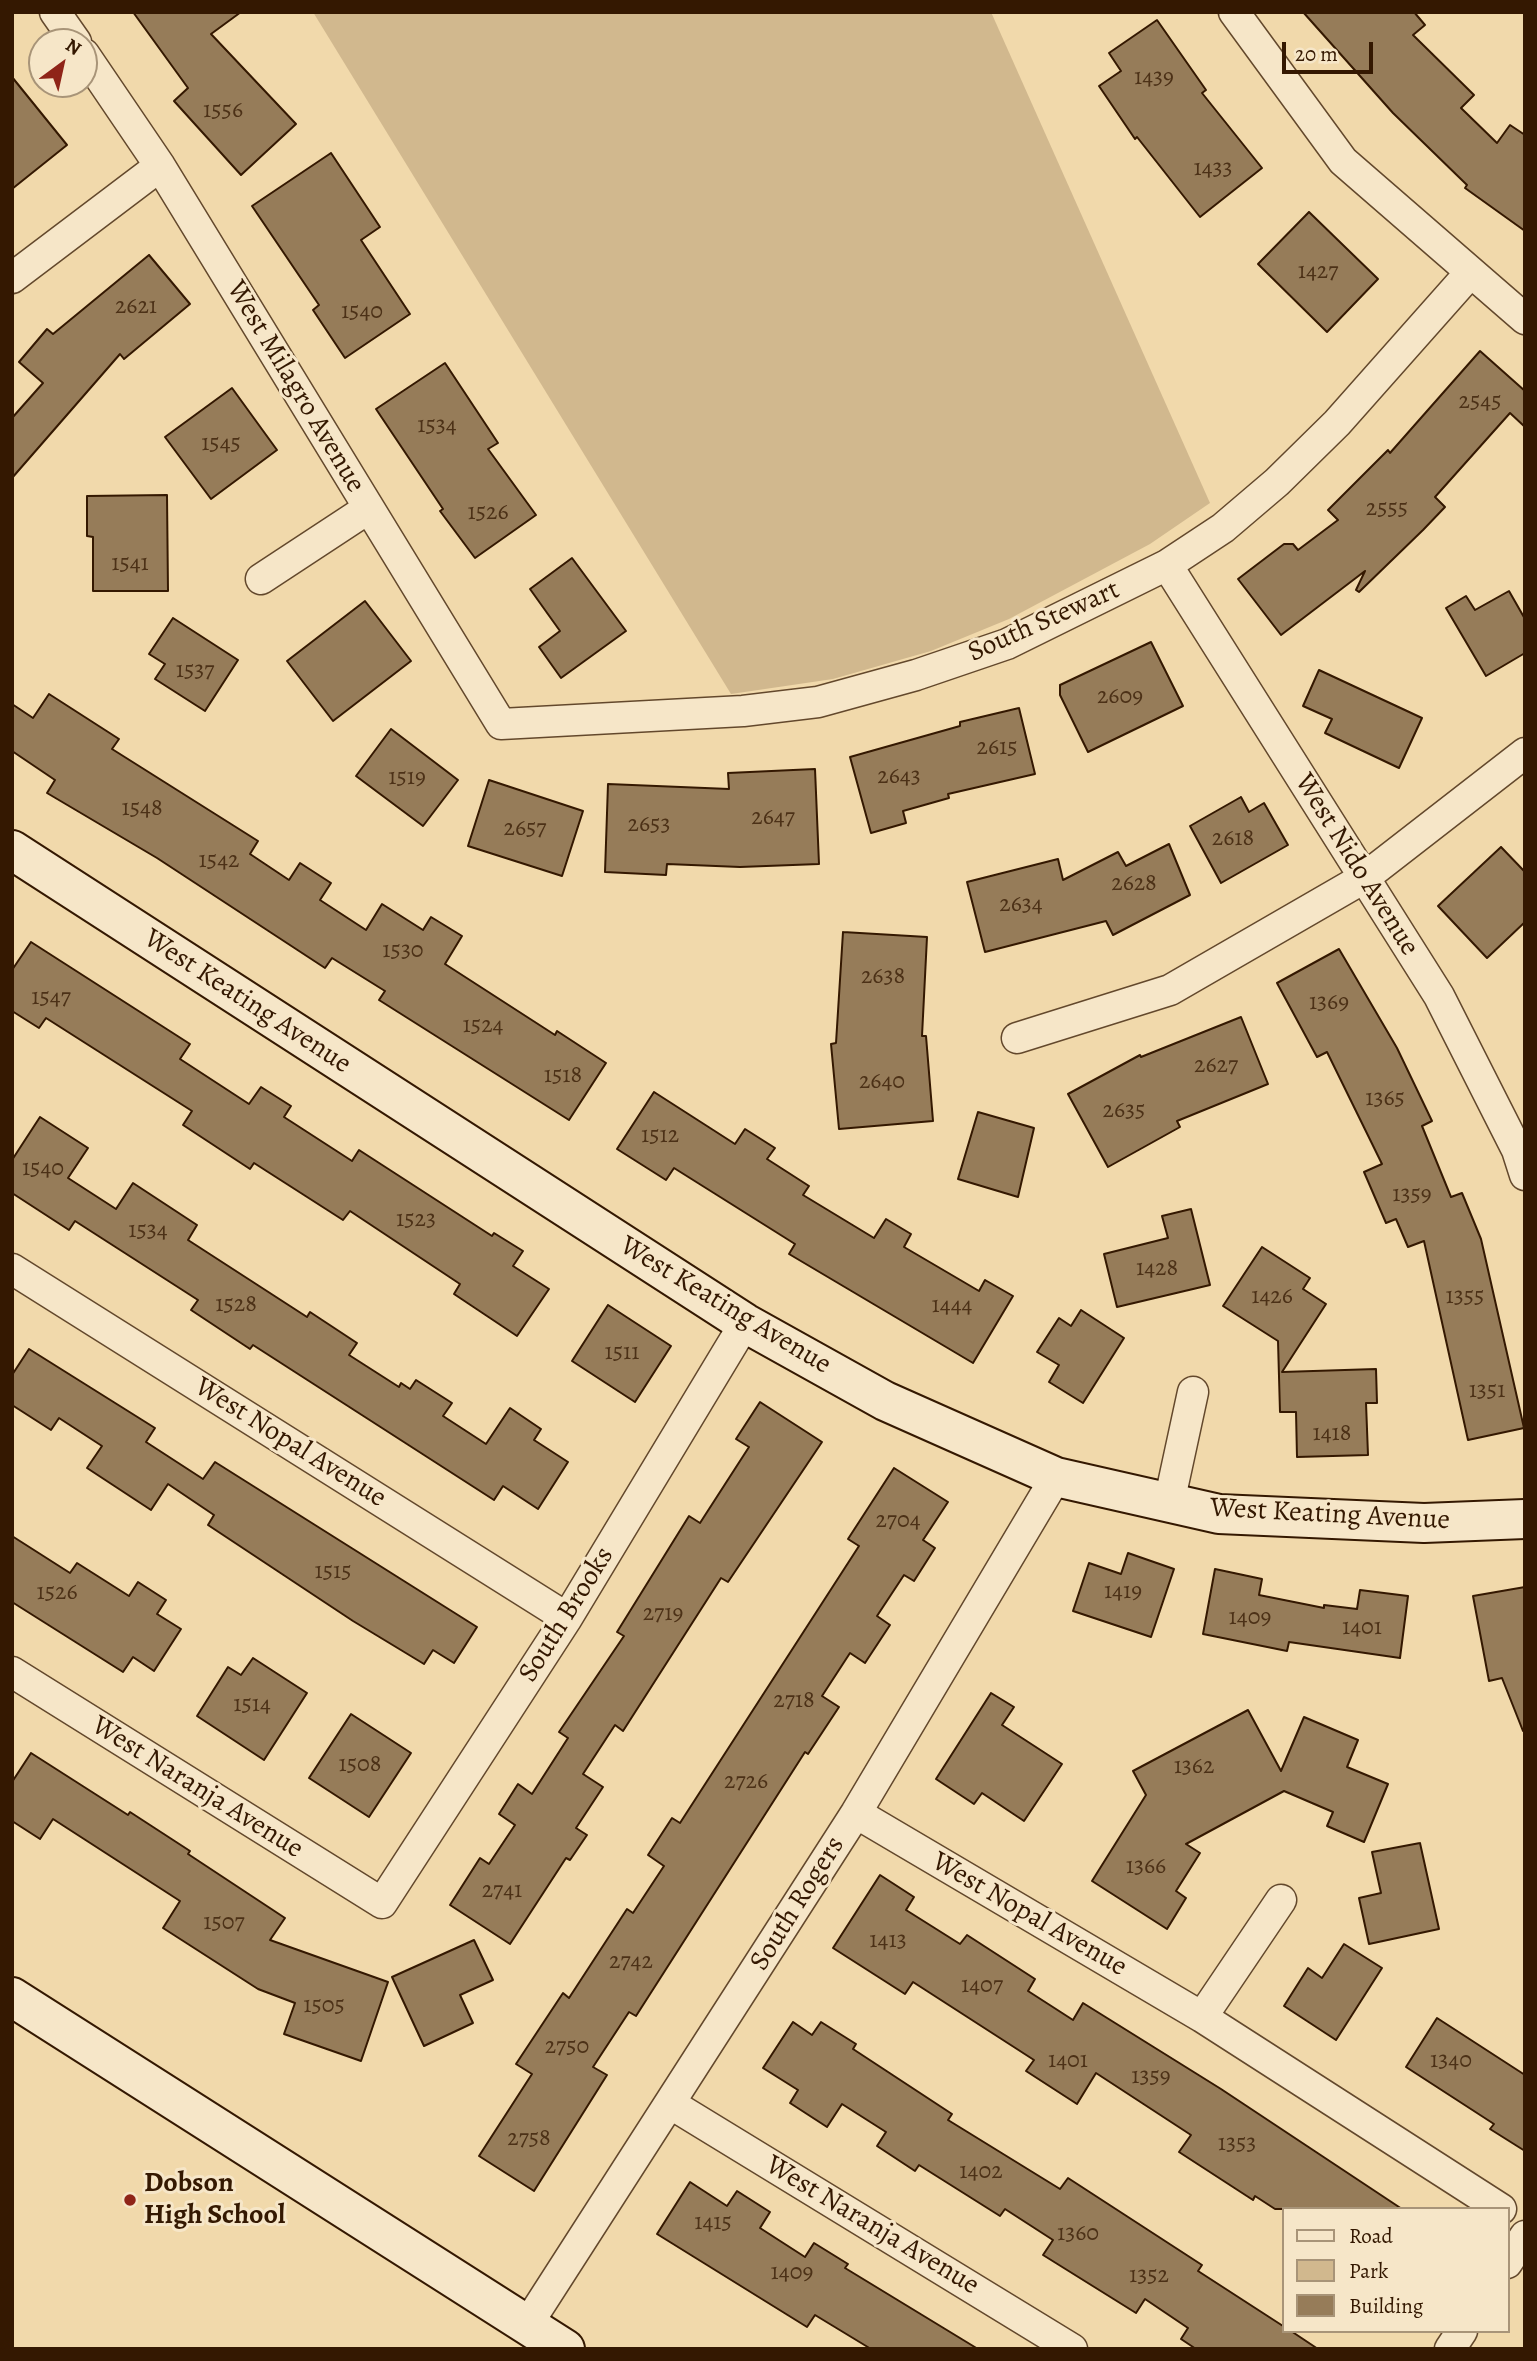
<!DOCTYPE html>
<style>
body{margin:0}
#map{position:relative;width:1537px;height:2361px;overflow:hidden;background:#f1d9ab;font-family:Alegreya,serif}
canvas{display:block}
.frame{position:absolute;inset:0;border:14px solid #341801;pointer-events:none}
.legend{position:absolute;left:1282px;top:2207px;width:228px;height:126px;box-sizing:border-box;background:#f6e6c8;border:2px solid #a89478;margin:0;padding:9px 12px;list-style:none;font-size:21px;color:#341801}
.legend li{display:flex;align-items:center;gap:14px;height:35px}
.legend b{width:35px;border:2px solid #a89478}
.north{position:absolute;left:28px;top:28px;width:70px;height:70px;box-sizing:border-box;background:#f6e6c8;border:2px solid #a89478;border-radius:50%;rotate:33deg;font-size:19px;font-weight:700;line-height:28px;text-align:center;color:#341801}
.north::after{content:'';display:block;margin:auto;width:24px;height:32px;background:#8f2418;clip-path:polygon(50% 0,100% 100%,50% 72%,0 100%)}
.scale{position:absolute;left:1282px;top:42px;width:91px;height:32px;box-sizing:border-box;border:4px solid #341801;border-top:0;padding-left:9px;font-size:21px;line-height:24px;white-space:nowrap;color:#341801;-webkit-text-stroke:5px #f6e6c8;paint-order:stroke}
</style>
<div id="map">
<canvas width="1537" height="2361"></canvas>
<div class="frame"></div>
<ul class="legend">
<li><b style="height:9px;background:#f6e6c8"></b>Road</li>
<li><b style="height:19px;background:#d1b88e"></b>Park</li>
<li><b style="height:19px;background:#967c59"></b>Building</li>
</ul>
<div class="north">N</div>
<div class="scale">20 m</div>
</div>
<script>
const c = document.querySelector('canvas').getContext('2d');
c.lineJoin = 'round';
function paint(path, color) { c.fillStyle = color; c.fill(path, 'evenodd'); }
const toPath = rows => new Path2D(rows.map(r => 'M' + r).join(''));
function trace(path, color, width, dash) { c.strokeStyle = color; c.lineWidth = width; c.lineCap = dash ? 'butt' : 'round'; c.setLineDash(dash || []); c.stroke(path); }
function write(font, color, halo, rows, align = 'center') {
  c.font = font + ' Alegreya,serif'; c.lineWidth = 6; c.setLineDash([]); c.textBaseline = 'middle'; c.strokeStyle = halo; c.fillStyle = color; for (const [text, x, y, turn = 0] of rows) {
    c.save(); c.translate(x, y); c.rotate((+turn || 0) * Math.PI / 180); c.textAlign = isNaN(turn) ? turn : align; if (halo) c.strokeText(text, 0, 0); c.fillText(text, 0, 0); c.restore();
  }
}
const green = toPath([
 [313,12,991,12,1210,503,1150,544,1009,619,931,651,833,679,731,694]
]);
const building = toPath([
 [133,12,241,12,211,34,296,124,241,175,174,101,188,88,133,12],
 [1303,12,1414,12,1425,25,1413,35,1474,95,1461,108,1497,143,1510,125,1525,135,1525,231,1465,188,1467,185,1393,113,1303,12],
 [1157,20,1206,90,1202,93,1262,168,1200,217,1137,137,1135,139,1099,86,1121,71,1109,53,1157,20],
 [12,77,67,145,12,189,12,77],
 [331,153,380,227,361,240,410,314,345,358,313,310,319,305,252,206,331,153],
 [1309,212,1378,279,1327,332,1258,264,1309,212],
 [149,255,190,304,124,359,120,354,12,478,12,418,43,383,19,362,47,329,53,334,149,255],
 [1480,351,1525,391,1525,427,1510,413,1435,497,1445,507,1423,530,1359,592,1356,590,1365,571,1281,635,1238,579,1284,544,1293,544,1298,550,1338,520,1328,510,1388,450,1390,453,1480,351],
 [445,363,498,443,488,449,536,515,475,558,440,511,443,509,376,409,445,363],
 [232,388,277,450,211,499,165,437,232,388],
 [167,495,168,591,93,591,93,537,87,536,87,496,167,495],
 [572,558,626,631,561,678,539,647,560,631,530,589,572,558],
 [1509,591,1525,619,1525,653,1486,676,1446,608,1466,596,1475,610,1509,591],
 [365,601,411,661,333,721,287,661,365,601],
 [173,618,238,660,205,711,155,679,165,664,149,654,173,618],
 [1151,642,1183,706,1088,752,1060,695,1060,685,1151,642],
 [1319,670,1422,718,1399,768,1325,733,1332,719,1303,706,1319,670],
 [49,694,119,739,112,749,258,841,250,854,289,880,300,863,331,883,320,900,366,930,382,904,423,930,431,917,462,936,445,964,555,1035,557,1031,606,1063,569,1120,379,1000,385,991,332,958,325,968,157,858,47,793,55,780,12,751,12,704,33,718,49,694],
 [1019,708,1035,774,948,794,949,798,903,811,906,823,871,833,850,757,960,726,960,722,1019,708],
 [391,729,458,780,423,826,356,776,391,729],
 [815,769,819,864,740,867,667,864,666,875,605,872,608,784,729,789,728,773,815,769],
 [489,780,583,811,562,876,468,846,489,780],
 [1241,797,1249,812,1264,803,1288,845,1221,883,1190,826,1241,797],
 [1169,844,1190,895,1113,935,1106,921,985,952,967,882,1058,859,1063,880,1118,852,1126,866,1169,844],
 [1501,847,1525,872,1525,922,1487,958,1438,906,1501,847],
 [843,932,927,937,922,1036,926,1036,933,1121,839,1129,831,1044,836,1043,843,932],
 [31,942,190,1044,180,1059,249,1104,261,1087,291,1106,284,1117,352,1161,359,1150,492,1236,494,1233,523,1251,513,1266,549,1289,517,1336,454,1294,460,1284,350,1211,343,1220,254,1163,250,1169,183,1125,192,1111,46,1018,39,1028,12,1011,12,970,31,942],
 [1339,949,1397,1048,1432,1121,1422,1126,1451,1197,1462,1193,1481,1239,1524,1428,1468,1440,1424,1241,1408,1247,1396,1219,1386,1223,1364,1172,1382,1164,1327,1052,1317,1057,1277,983,1339,949],
 [1241,1017,1268,1084,1177,1121,1180,1127,1108,1167,1068,1094,1140,1055,1141,1057,1241,1017],
 [654,1092,735,1144,745,1129,775,1148,767,1159,809,1186,803,1195,874,1238,886,1219,911,1234,904,1247,979,1291,985,1280,1013,1296,973,1363,789,1254,795,1244,674,1168,666,1180,617,1149,654,1092],
 [978,1112,1034,1128,1018,1197,958,1179,978,1112],
 [40,1117,88,1148,68,1178,116,1209,133,1183,197,1225,188,1240,307,1317,310,1312,357,1343,349,1355,399,1387,401,1383,410,1389,416,1380,452,1403,443,1416,486,1444,510,1408,541,1429,534,1440,568,1462,538,1509,503,1486,494,1500,253,1345,250,1349,191,1310,198,1300,75,1221,69,1230,12,1193,12,1160,40,1117],
 [1191,1209,1210,1285,1117,1307,1104,1254,1168,1238,1162,1216,1191,1209],
 [1262,1247,1310,1278,1303,1289,1326,1304,1282,1372,1376,1369,1377,1403,1366,1403,1368,1455,1297,1457,1296,1412,1280,1412,1278,1341,1223,1306,1262,1247],
 [608,1305,671,1346,635,1402,572,1361,608,1305],
 [1081,1310,1124,1338,1083,1403,1049,1382,1059,1365,1037,1352,1059,1318,1071,1326,1081,1310],
 [29,1349,155,1428,146,1442,203,1479,215,1462,477,1627,454,1663,433,1650,424,1664,353,1621,208,1525,214,1515,168,1484,151,1510,87,1468,102,1446,59,1418,51,1430,12,1405,12,1375,29,1349],
 [760,1402,822,1442,728,1582,721,1578,623,1731,615,1725,583,1774,603,1787,576,1828,587,1835,570,1860,566,1858,510,1944,450,1905,480,1858,489,1864,515,1825,499,1814,518,1784,532,1794,568,1738,559,1732,624,1636,617,1632,689,1516,700,1523,749,1447,736,1439,760,1402],
 [894,1468,948,1502,923,1540,935,1548,914,1581,904,1575,877,1616,890,1625,865,1663,850,1653,822,1696,839,1707,808,1754,805,1752,636,2016,629,2012,593,2067,607,2075,534,2191,479,2156,532,2074,516,2064,563,1993,569,1998,627,1909,633,1913,664,1866,648,1855,672,1818,680,1823,859,1546,848,1539,894,1468],
 [12,1536,70,1573,77,1563,129,1596,138,1582,166,1600,157,1614,181,1629,154,1671,133,1657,123,1672,12,1602,12,1536],
 [1128,1553,1174,1569,1151,1637,1073,1611,1089,1563,1121,1574,1128,1553],
 [1215,1569,1262,1579,1259,1595,1324,1608,1324,1605,1357,1609,1360,1590,1408,1596,1400,1658,1289,1642,1287,1651,1203,1634,1215,1569],
 [1525,1587,1525,1731,1523,1731,1502,1678,1489,1681,1473,1596,1525,1587],
 [253,1658,307,1693,264,1760,197,1716,228,1667,241,1675,253,1658],
 [991,1693,1014,1707,1002,1725,1062,1764,1024,1821,982,1793,974,1804,936,1779,991,1693],
 [1248,1710,1281,1771,1304,1717,1358,1740,1347,1767,1388,1784,1364,1842,1327,1826,1333,1812,1284,1791,1186,1844,1200,1853,1176,1891,1186,1898,1167,1929,1092,1881,1146,1795,1133,1771,1248,1710],
 [351,1714,411,1753,369,1817,309,1778,351,1714],
 [31,1753,128,1815,130,1812,190,1851,188,1854,285,1918,270,1940,388,1982,361,2061,284,2034,295,2003,258,1989,163,1928,180,1901,53,1819,40,1839,12,1821,12,1782,31,1753],
 [1420,1843,1439,1929,1369,1944,1359,1898,1381,1893,1372,1852,1420,1843],
 [880,1875,914,1897,906,1910,960,1944,967,1935,1035,1979,1028,1991,1073,2020,1083,2003,1221,2089,1402,2209,1275,2209,1255,2196,1253,2200,1179,2152,1191,2135,1096,2073,1077,2104,1026,2071,1034,2060,913,1982,905,1994,833,1948,880,1875],
 [474,1940,493,1980,460,1995,473,2023,424,2046,392,1977,474,1940],
 [1344,1944,1382,1968,1336,2040,1284,2006,1308,1968,1322,1978,1344,1944],
 [1437,2018,1525,2075,1525,2151,1490,2129,1494,2124,1406,2067,1437,2018],
 [793,2022,812,2035,821,2022,856,2044,853,2049,952,2114,948,2120,1060,2189,1068,2178,1202,2265,1198,2271,1283,2326,1283,2331,1291,2331,1318,2349,1196,2349,1181,2339,1188,2328,1145,2299,1136,2313,1043,2255,1053,2240,1005,2209,1000,2216,919,2165,915,2171,877,2146,886,2132,842,2104,827,2127,790,2103,798,2090,763,2068,793,2022],
 [690,2182,727,2206,737,2191,770,2212,760,2228,805,2257,814,2243,848,2264,845,2268,978,2349,871,2349,815,2315,807,2327,657,2234,690,2182]
]);
const street = toPath([
 [55,12,76,42],
 [1234,12,1343,161,1525,319],
 [84,54,160,166,501,724,743,711,818,702,916,675,1007,644,1167,565,1223,528,1277,482,1337,423,1470,273],
 [12,278,160,166],
 [1167,565,1439,996,1517,1150,1525,1175],
 [261,579,369,508],
 [1017,1038,1170,990,1364,878,1525,753],
 [12,1269,567,1618],
 [1169,1503,1193,1392],
 [12,1672,382,1903,567,1618,745,1323],
 [856,1813,1202,2017,1501,2209],
 [1202,2017,1281,1900],
 [671,2104,1072,2349],
 [1507,2263,1525,2236],
 [527,2325,856,1813,1056,1477],
 [1450,2349,1462,2331]
]);
const secondary = toPath([
 [12,850,745,1323,885,1401,1056,1477,1219,1514,1424,1523,1525,1519],
 [12,1997,565,2349]
]);
const markers = [
 [130,2200,7,"#8f2418"]
];
const numberNames = [
 ["1439",1154,78],
 ["1556",223,111],
 ["1433",1213,169],
 ["1427",1318,272],
 ["2621",136,307],
 ["1540",362,312],
 ["2545",1480,402],
 ["1534",437,426],
 ["1545",221,444],
 ["2555",1387,509],
 ["1526",488,513],
 ["1541",130,564],
 ["1537",195,671],
 ["2609",1120,697],
 ["2615",997,748],
 ["2643",899,777],
 ["1519",407,778],
 ["1548",142,809],
 ["2647",773,818],
 ["2653",649,825],
 ["2657",525,829],
 ["2618",1233,839],
 ["1542",219,861],
 ["2628",1134,884],
 ["2634",1021,905],
 ["1530",403,951],
 ["2638",883,977],
 ["1547",51,998],
 ["1369",1329,1003],
 ["1524",483,1026],
 ["2627",1216,1066],
 ["1518",563,1076],
 ["2640",882,1082],
 ["1365",1385,1099],
 ["2635",1124,1111],
 ["1512",660,1136],
 ["1540",43,1169],
 ["1359",1412,1195],
 ["1523",416,1220],
 ["1534",148,1231],
 ["1428",1157,1269],
 ["1426",1272,1297],
 ["1355",1465,1297],
 ["1528",236,1305],
 ["1444",952,1306],
 ["1511",622,1353],
 ["1351",1487,1391],
 ["1418",1332,1434],
 ["2704",898,1521],
 ["1515",333,1572],
 ["1419",1123,1592],
 ["1526",57,1593],
 ["2719",663,1614],
 ["1409",1250,1618],
 ["1401",1362,1628],
 ["2718",794,1701],
 ["1514",252,1705],
 ["1508",360,1765],
 ["1362",1194,1767],
 ["2726",746,1782],
 ["1366",1146,1867],
 ["2741",502,1891],
 ["1507",224,1923],
 ["1413",888,1941],
 ["2742",631,1962],
 ["1407",982,1986],
 ["1505",324,2006],
 ["2750",567,2047],
 ["1401",1068,2061],
 ["1340",1451,2061],
 ["1359",1151,2077],
 ["2758",529,2139],
 ["1353",1237,2144],
 ["1402",981,2172],
 ["1415",713,2223],
 ["1360",1078,2234],
 ["1409",792,2273],
 ["1352",1149,2276]
];
const streetNames = [
 ["West Milagro Avenue",295,387,59],
 ["South Stewart",1044,622,-24],
 ["West Nido Avenue",1356,865,58],
 ["West Keating Avenue",247,1002,33],
 ["West Keating Avenue",725,1306,31],
 ["West Nopal Avenue",290,1443,32],
 ["West Keating Avenue",1330,1515,3],
 ["South Brooks",567,1615,-58],
 ["West Naranja Avenue",197,1788,32],
 ["South Rogers",798,1904,-58],
 ["West Nopal Avenue",1029,1915,30],
 ["West Naranja Avenue",872,2226,31]
];
const poiNames = [
 ["Dobson",144,2184],
 ["High School",144,2216]
];
paint(green, '#d1b88e');
paint(building, '#967c59');
trace(building, '#341801', 2);
trace(street, '#63482c', 33);
trace(secondary, '#341801', 42);
trace(street, '#f6e6c8', 30);
trace(secondary, '#f6e6c8', 38);
for (const [x, y, r, color] of markers) { const dot = new Path2D(); dot.arc(x, y, r, 0, 2 * Math.PI); c.fillStyle = color; c.fill(dot); trace(dot, '#f6e6c8', 2.5); }
write('24px', '#4c3117', null, numberNames);
write('28px', '#341801', '#f6e6c8', streetNames);
write('bold 28px', '#341801', '#f6e6c8', poiNames, 'left');
</script>
